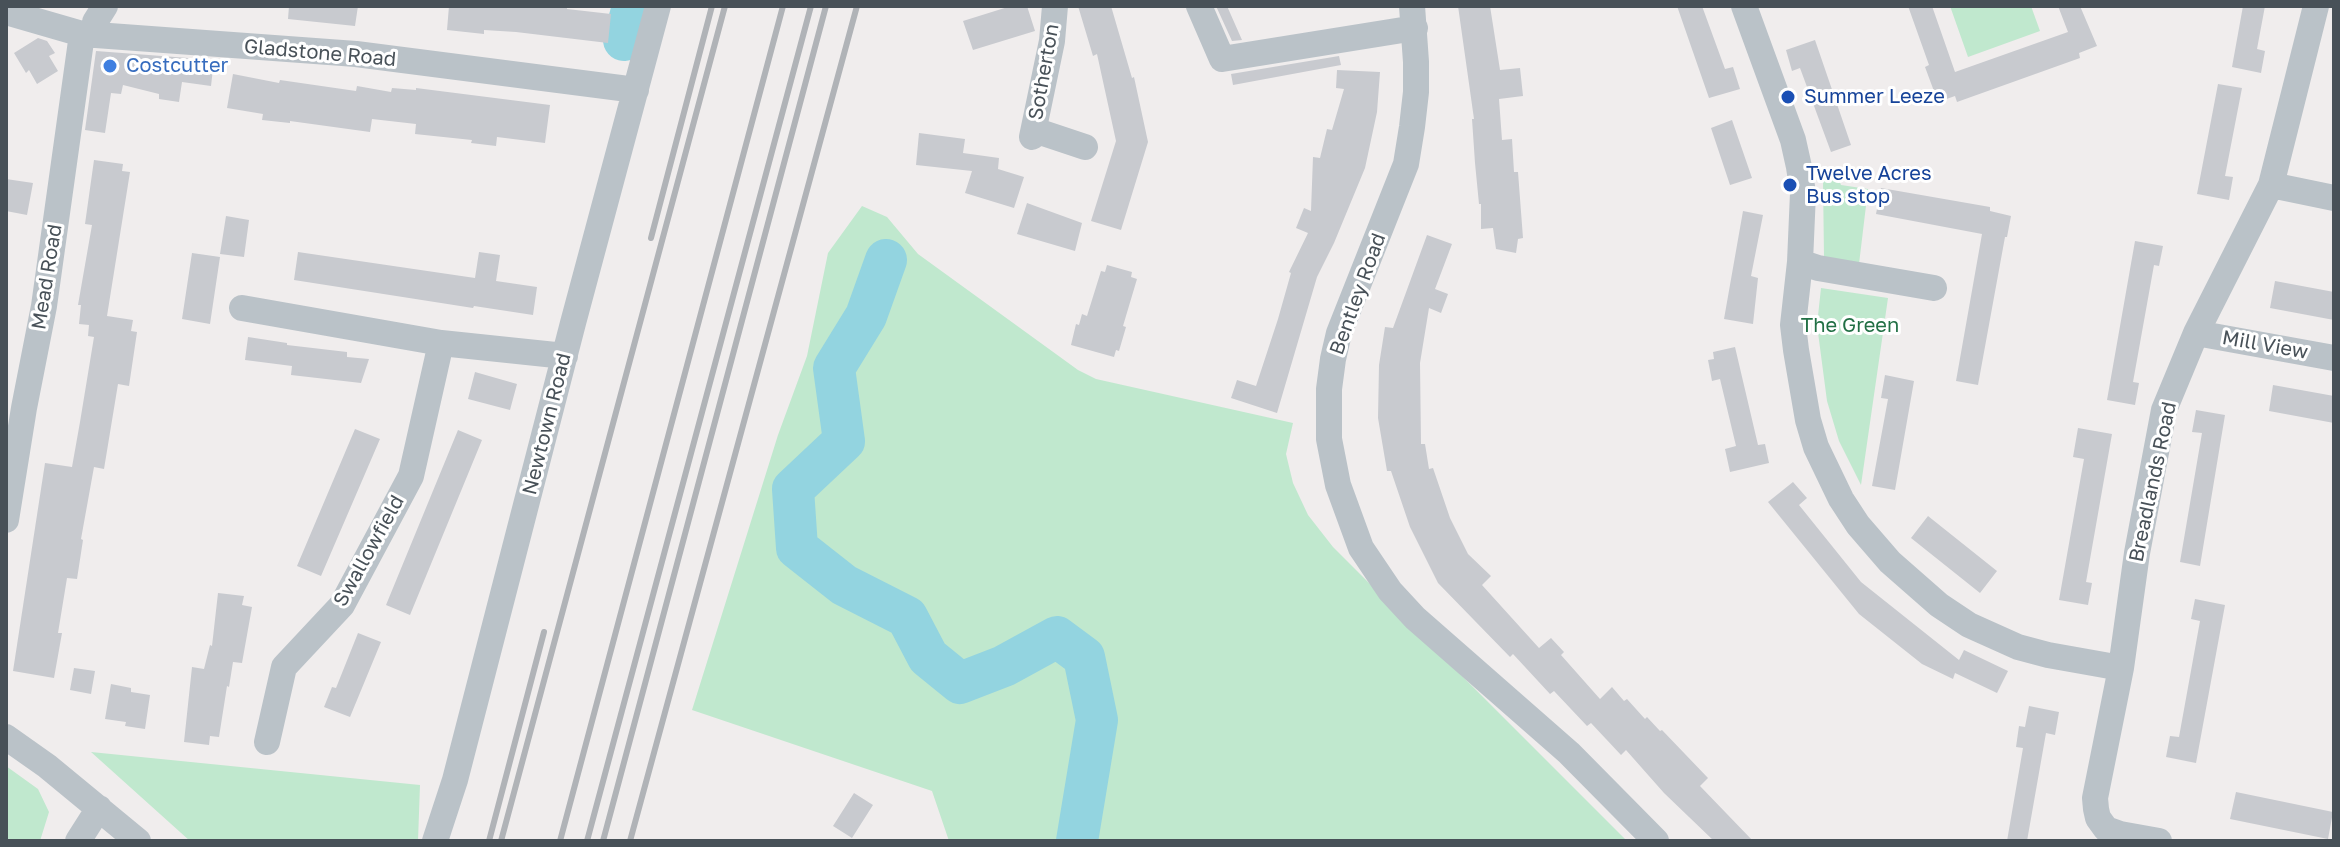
<!DOCTYPE html>
<style>
body{margin:0}
#map{position:relative;width:2340px;height:847px;overflow:hidden;background:#f0eded;font-family:"Golos Text",sans-serif}
canvas{display:block}
.frame{position:absolute;inset:0;border:8px solid #485158;pointer-events:none}
</style>
<div id="map">
<canvas width="2340" height="847"></canvas>
<div class="frame"></div>
</div>
<script>
const c = document.querySelector('canvas').getContext('2d');
c.lineJoin = 'round';
function paint(path, color) { c.fillStyle = color; c.fill(path, 'evenodd'); }
const toPath = rows => new Path2D(rows.map(r => 'M' + r).join(''));
function trace(path, color, width, dash) { c.strokeStyle = color; c.lineWidth = width; c.lineCap = dash ? 'butt' : 'round'; c.setLineDash(dash || []); c.stroke(path); }
function write(font, color, halo, rows, align = 'center') {
  c.font = font + ' "Golos Text",sans-serif'; c.lineWidth = 6; c.setLineDash([]); c.textBaseline = 'middle'; c.strokeStyle = halo; c.fillStyle = color; for (const [text, x, y, turn = 0] of rows) {
    c.save(); c.translate(x, y); c.rotate((+turn || 0) * Math.PI / 180); c.textAlign = isNaN(turn) ? turn : align; if (halo) c.strokeText(text, 0, 0); c.fillText(text, 0, 0); c.restore();
  }
}
const green = toPath([
 [1950,6,2031,6,2040,31,1968,57],
 [1838,177,1841,185,1868,189,1859,264,1824,257,1823,181],
 [862,206,887,217,918,254,1078,370,1096,379,1293,423,1286,454,1293,483,1308,515,1333,547,1627,841,949,841,932,791,692,710,778,435,807,356,828,253],
 [1821,288,1888,298,1861,485,1839,441,1827,401,1817,325],
 [91,752,420,785,418,841,190,841],
 [6,766,38,789,49,812,40,841,6,841]
]);
const river = toPath([
 [624,40,633,6],
 [886,260,866,316,834,368,844,441,793,489,797,548,844,585,907,617,928,657,960,683,1004,666,1057,637,1084,657,1097,720,1077,841]
]);
const building = toPath([
 [289,6,358,6,355,26,288,19],
 [449,6,567,6,567,9,611,14,608,43,516,32,484,30,484,34,447,30],
 [1011,6,1027,6,1035,31,973,50,963,21],
 [1078,6,1111,6,1132,78,1134,77,1148,142,1121,230,1091,221,1116,141,1097,54,1093,56],
 [1216,6,1227,6,1242,40,1232,41],
 [1458,6,1490,6,1500,70,1520,68,1523,96,1499,99,1502,140,1512,139,1514,172,1518,172,1523,238,1518,239,1516,253,1496,249,1493,228,1481,229,1481,204,1479,204,1475,163,1472,119,1474,119],
 [1677,6,1702,6,1725,69,1733,67,1740,89,1709,98],
 [1908,6,1932,6,1955,72,2068,32,2058,6,2080,6,2097,46,2079,53,2080,58,1957,102,1955,96,1938,102,1925,67,1929,65],
 [2243,6,2265,6,2257,49,2265,51,2261,73,2232,67],
 [38,38,47,41,55,53,49,56,58,71,37,84,29,70,26,73,14,53],
 [1815,40,1851,145,1831,152,1800,68,1792,71,1786,50],
 [96,51,214,60,211,86,182,82,179,102,159,99,159,94,123,85,121,94,111,93,105,133,85,130],
 [1339,56,1341,65,1233,85,1231,74],
 [1337,70,1380,72,1377,112,1365,168,1334,243,1317,277,1277,413,1231,398,1237,380,1256,386,1278,319,1291,273,1289,272,1308,233,1296,228,1304,208,1311,211,1313,157,1320,158,1327,129,1332,130,1344,89,1336,88],
 [233,74,279,83,280,80,356,91,357,86,391,92,392,88,416,90,416,88,550,105,545,143,497,137,496,146,471,143,472,140,415,134,416,124,372,119,370,132,290,121,290,123,262,120,263,114,227,108],
 [2218,84,2242,88,2225,176,2233,177,2229,200,2197,194],
 [1732,120,1752,178,1730,185,1711,128],
 [919,133,965,139,963,153,999,158,998,169,1024,177,1014,208,965,193,972,171,916,165],
 [94,160,123,164,122,171,130,172,107,316,133,320,131,331,137,332,129,386,118,384,104,469,94,467,81,539,83,540,77,579,67,578,58,633,62,633,54,678,13,671,45,463,72,467,80,422,94,337,88,336,89,325,79,324,81,305,78,305,92,225,85,224],
 [6,179,33,183,27,215,6,211],
 [1881,188,1990,207,1990,211,2011,216,2007,237,2005,237,1978,385,1956,381,1982,234,1876,214],
 [1027,203,1082,223,1075,251,1017,234],
 [1743,211,1763,215,1751,276,1758,278,1753,324,1724,319],
 [226,216,249,220,244,257,220,254],
 [1427,235,1452,244,1435,289,1448,294,1441,313,1429,308,1420,363,1421,444,1425,444,1429,469,1433,468,1450,518,1468,554,1491,576,1482,585,1539,648,1551,638,1564,652,1561,655,1600,699,1612,687,1624,701,1627,699,1645,719,1647,717,1660,731,1662,730,1708,778,1700,786,1753,841,1714,841,1664,793,1626,750,1621,755,1591,723,1587,726,1554,691,1550,694,1513,654,1510,657,1438,583,1410,527,1391,471,1387,471,1378,418,1379,365,1385,327,1393,328],
 [2135,241,2163,246,2159,266,2154,265,2133,382,2139,383,2135,405,2107,400],
 [298,252,475,278,479,252,500,255,496,281,537,287,533,315,474,306,473,308,294,280],
 [192,253,220,257,210,324,182,319],
 [1107,265,1132,272,1131,277,1137,279,1123,326,1126,327,1119,351,1116,350,1114,357,1071,345,1076,324,1079,325,1082,314,1087,316,1101,271,1105,272],
 [2275,281,2334,292,2334,320,2270,308],
 [248,337,287,343,287,345,347,352,347,357,369,359,361,383,291,375,292,366,245,360],
 [1735,347,1758,445,1765,444,1769,463,1730,472,1725,449,1736,446,1720,379,1712,381,1708,360,1714,359,1713,352],
 [475,372,517,384,510,410,468,399],
 [1885,375,1914,381,1895,490,1872,486,1888,399,1881,398],
 [2273,385,2334,396,2334,423,2269,411],
 [2196,410,2225,415,2200,566,2180,562,2202,433,2192,432],
 [2078,428,2112,434,2086,582,2092,583,2088,605,2059,600,2084,459,2073,457],
 [355,429,380,439,321,576,297,566],
 [458,430,482,440,410,615,386,605],
 [1793,482,1807,498,1799,505,1861,582,1959,660,1964,650,2008,671,1997,693,1955,673,1953,679,1922,664,1859,614,1768,502],
 [1928,516,1997,571,1980,593,1911,538],
 [218,593,244,596,242,605,252,607,242,663,233,662,229,687,227,686,219,737,210,736,209,745,184,742,192,667,204,669,210,645,212,646],
 [2195,599,2225,605,2196,763,2166,757,2170,736,2179,737,2200,621,2191,619],
 [358,633,381,642,350,717,324,707,332,687,336,688],
 [74,668,95,671,91,694,70,690],
 [111,684,131,688,131,692,150,695,145,729,125,726,126,722,105,719],
 [2029,706,2059,712,2055,735,2046,733,2027,841,2007,841,2023,748,2016,747,2019,726,2025,727],
 [2236,792,2333,812,2328,839,2230,819],
 [854,793,873,805,852,838,833,826]
]);
const minor = toPath([
 [1199,6,1222,59,1415,28],
 [1412,6,1416,62,1416,92,1412,127,1406,164,1339,333,1333,359,1329,389,1329,439,1338,485,1361,548,1390,591,1415,618,1569,753,1656,841],
 [1744,6,1793,140,1799,167,1803,193,1800,262,1793,325,1796,350,1808,420,1816,447,1841,499,1858,525,1890,562,1939,605,1969,625,2018,647,2048,655,2121,668],
 [6,12,82,34,356,54,636,90],
 [95,35,95,22,105,6],
 [1034,130,1085,147],
 [1032,137,1052,41,1055,6],
 [2271,185,2334,198],
 [1800,262,1818,268,1934,288],
 [242,308,441,343,565,356],
 [2196,333,2334,358],
 [6,520,24,408,44,306,82,34],
 [6,737,47,766,138,841],
 [267,742,284,667,342,605,411,476,441,343],
 [78,841,99,808],
 [435,841,455,780,573,323,658,6],
 [2159,841,2120,834,2106,829,2098,818,2096,809,2095,798,2121,668,2137,553,2164,410,2196,333,2271,185,2316,6]
]);
const rail = toPath([
 [651,238,712,6],
 [489,841,544,632],
 [501,841,725,6],
 [560,841,783,6],
 [587,841,811,6],
 [603,841,826,6],
 [630,841,857,6]
]);
const markers = [
 [110,66,8,"#3f7fe0"],
 [1788,97,8,"#1a4fb4"],
 [1790,185,8,"#1a4fb4"]
];
const streetNames = [
 ["Gladstone Road",320,53,5],
 ["Sotherton",1044,72,-80],
 ["Mead Road",47,277,-81],
 ["Bentley Road",1358,294,-70],
 ["Mill View",2265,345,10],
 ["Newtown Road",547,424,-76],
 ["Breadlands Road",2153,482,-78],
 ["Swallowfield",369,551,-61]
];
const shopNames = [
 ["Costcutter",126,66]
];
const transitNames = [
 ["Summer Leeze",1804,97],
 ["Twelve Acres",1806,174],
 ["Bus stop",1806,197]
];
const parkNames = [
 ["The Green",1850,326]
];
paint(green, '#c0e8ce');
trace(river, '#93d4e0', 42);
paint(building, '#c8cacf');
trace(minor, '#bac2c8', 26);
trace(rail, '#b0b3b7', 6);
for (const [x, y, r, color] of markers) { const dot = new Path2D(); dot.arc(x, y, r, 0, 2 * Math.PI); c.fillStyle = color; c.fill(dot); trace(dot, '#fff', 3); }
write('20px', '#485158', '#fff', streetNames);
write('20px', '#366cbe', '#fff', shopNames, 'left');
write('20px', '#164399', '#fff', transitNames, 'left');
write('20px', '#227045', '#fff', parkNames);
</script>
